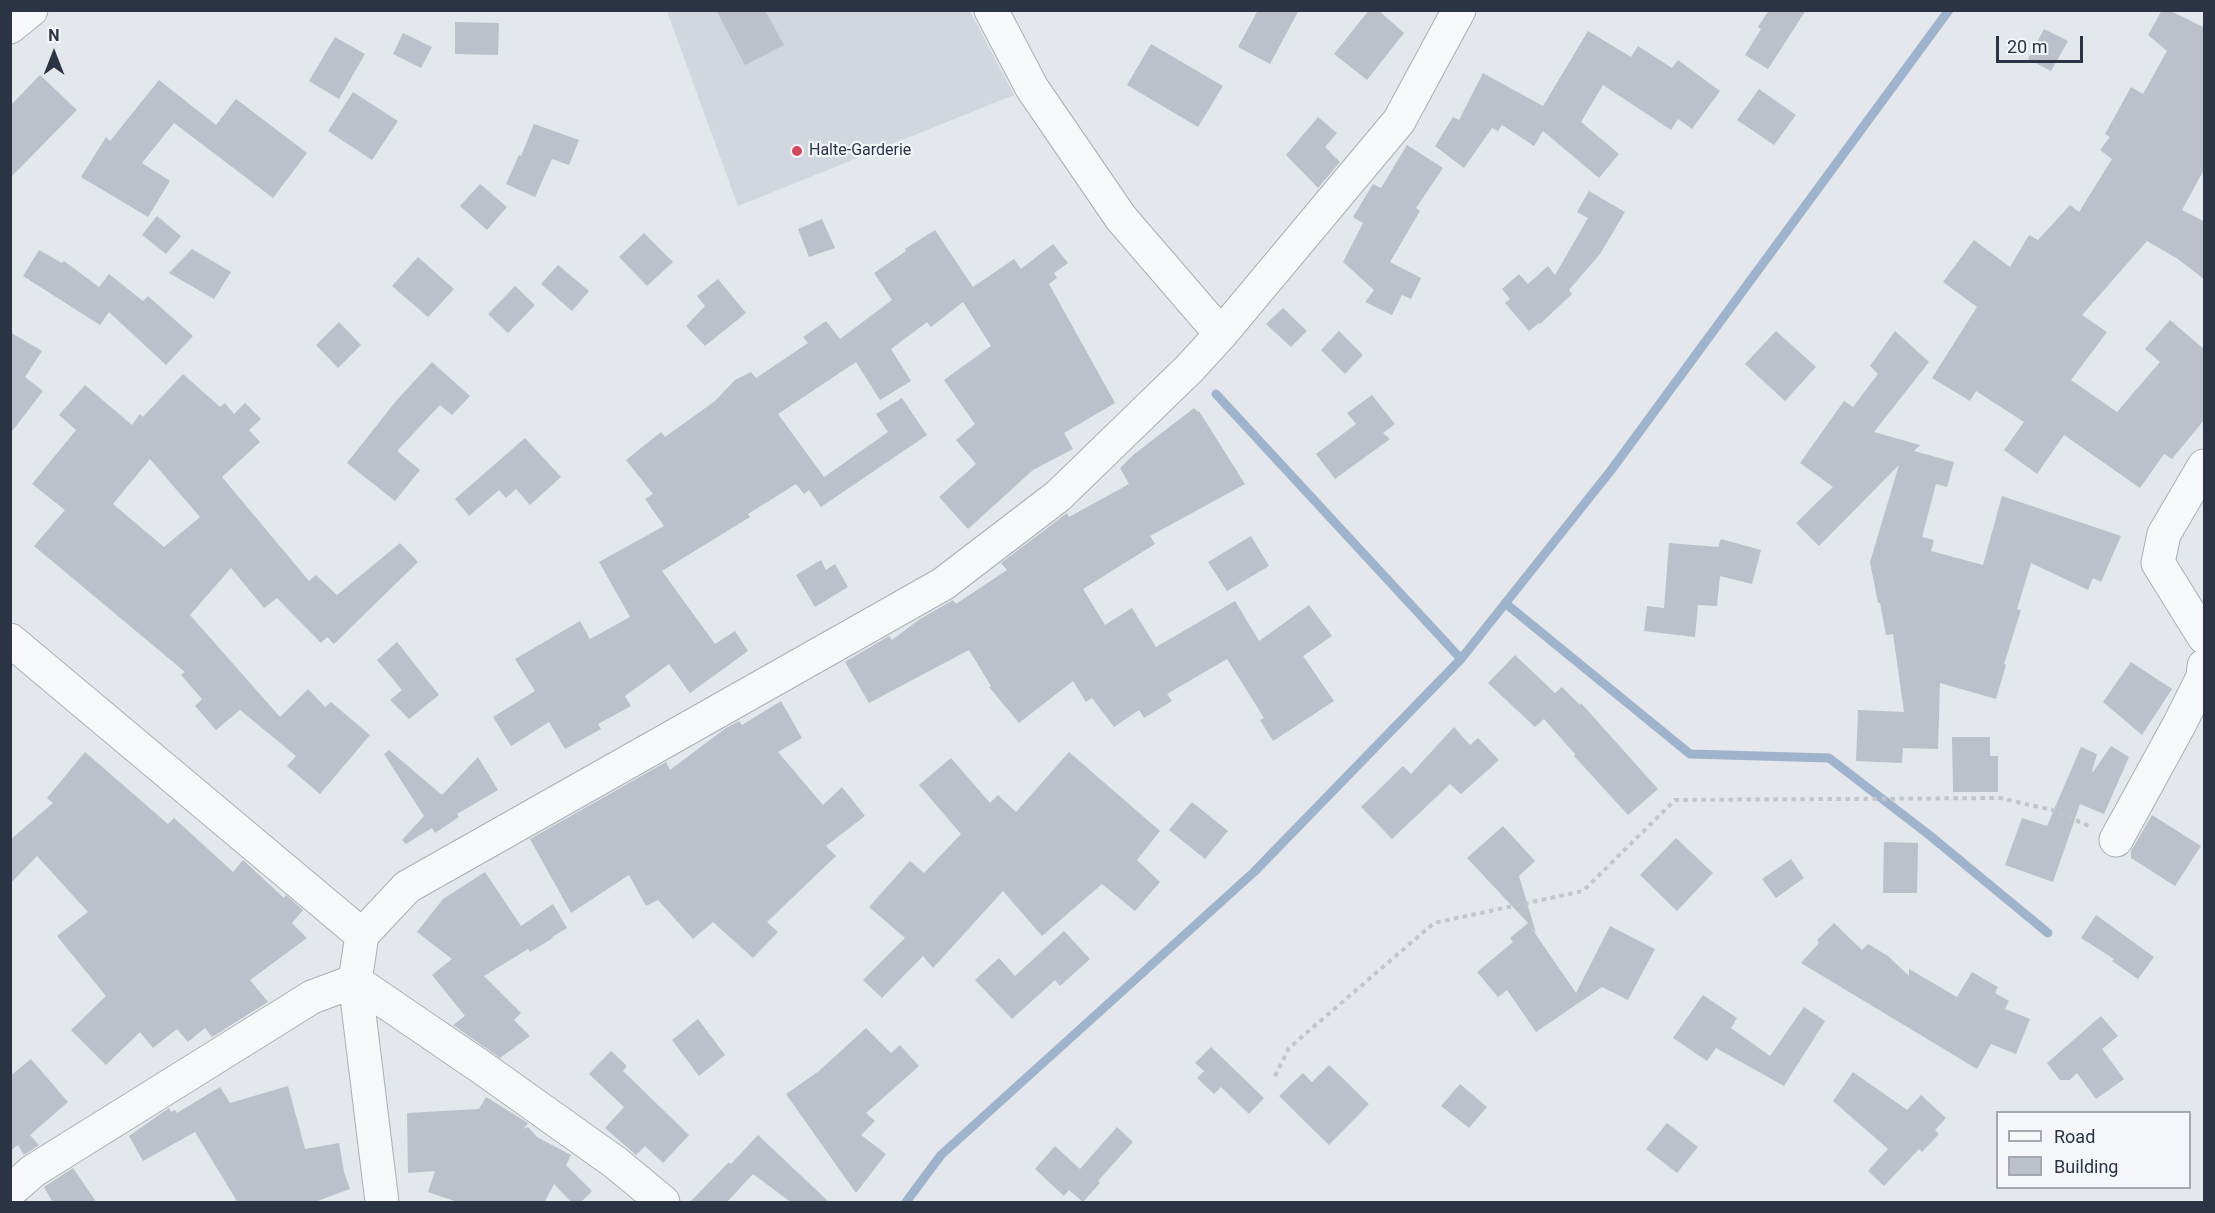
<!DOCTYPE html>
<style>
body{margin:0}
#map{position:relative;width:2215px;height:1213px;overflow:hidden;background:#e4e7ec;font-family:Roboto,sans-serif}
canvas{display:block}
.frame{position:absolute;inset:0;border:12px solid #2b3445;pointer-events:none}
.legend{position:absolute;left:1996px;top:1111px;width:195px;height:78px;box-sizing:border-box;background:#f4f6f9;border:2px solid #a4a8b1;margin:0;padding:8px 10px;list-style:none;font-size:18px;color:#2b3445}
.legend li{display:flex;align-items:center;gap:12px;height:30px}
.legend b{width:30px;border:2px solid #a4a8b1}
.north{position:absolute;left:24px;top:24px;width:60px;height:60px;-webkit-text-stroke:4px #f4f6f9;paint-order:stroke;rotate:0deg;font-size:16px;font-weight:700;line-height:24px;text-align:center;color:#2b3445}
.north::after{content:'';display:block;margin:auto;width:21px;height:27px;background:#2b3445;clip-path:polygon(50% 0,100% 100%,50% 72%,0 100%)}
.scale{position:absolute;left:1996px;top:36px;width:87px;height:27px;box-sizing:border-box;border:3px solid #2b3445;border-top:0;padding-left:8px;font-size:18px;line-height:21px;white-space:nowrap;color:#2b3445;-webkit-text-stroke:4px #f4f6f9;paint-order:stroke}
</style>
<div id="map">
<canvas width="2215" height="1213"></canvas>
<div class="frame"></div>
<ul class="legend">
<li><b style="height:8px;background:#f7f8fa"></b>Road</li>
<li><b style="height:16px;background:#bbc0ca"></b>Building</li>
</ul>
<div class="north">N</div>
<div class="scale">20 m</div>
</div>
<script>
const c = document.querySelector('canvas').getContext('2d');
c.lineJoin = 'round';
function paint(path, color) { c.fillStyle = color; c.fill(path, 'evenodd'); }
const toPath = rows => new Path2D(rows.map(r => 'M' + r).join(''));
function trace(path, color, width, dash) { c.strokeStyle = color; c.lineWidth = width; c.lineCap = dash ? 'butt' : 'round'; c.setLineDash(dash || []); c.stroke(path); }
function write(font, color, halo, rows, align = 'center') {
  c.font = font + ' Roboto,sans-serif'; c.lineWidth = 4.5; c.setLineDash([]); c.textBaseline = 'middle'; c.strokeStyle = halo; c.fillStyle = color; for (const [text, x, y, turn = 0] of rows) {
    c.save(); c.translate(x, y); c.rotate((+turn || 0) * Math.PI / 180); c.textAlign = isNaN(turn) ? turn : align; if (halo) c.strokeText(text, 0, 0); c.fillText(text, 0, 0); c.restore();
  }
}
const built = toPath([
 [667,11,970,11,1014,95,738,206]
]);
const stream = toPath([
 [1216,394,1461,659],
 [1505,603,1690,754,1829,758,1928,834,2048,933],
 [906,1202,941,1155,1254,872,1461,659,1612,469,1949,10]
]);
const building = toPath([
 [716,10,765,10,784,45,745,65],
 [1258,10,1299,10,1270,64,1238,47],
 [1369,10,1378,10,1404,33,1367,80,1334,54],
 [1769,10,1806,10,1768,69,1745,55,1761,29,1758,27],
 [2162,10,2169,10,2205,28,2205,168,2182,210,2205,222,2205,280,2178,259,2147,241,2082,315,2107,332,2071,380,2117,412,2160,362,2145,349,2170,320,2205,350,2205,419,2172,459,2164,454,2140,488,2064,435,2037,474,2004,450,2024,422,1976,391,1970,401,1932,378,1977,307,1943,282,1974,240,2010,267,2029,235,2038,240,2070,205,2079,212,2112,159,2100,150,2110,137,2105,134,2131,87,2143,94,2167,51,2148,35],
 [455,22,499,23,498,55,455,54],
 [2044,29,2068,41,2051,71,2028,59],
 [1588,31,1631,57,1638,46,1672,68,1678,60,1720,91,1692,129,1678,119,1671,130,1603,85,1581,122,1619,154,1599,178,1543,131,1534,146,1502,125,1498,131,1492,128,1464,168,1435,146,1453,117,1459,120,1483,73,1543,106],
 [403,33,432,47,421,68,393,54],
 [335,37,365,54,339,99,309,81],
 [1151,44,1223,86,1198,127,1127,85],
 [40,75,77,110,10,178,10,106],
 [159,80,216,125,236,99,307,153,273,198,174,123,142,163,170,181,148,217,81,177,106,137,110,141],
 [1759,89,1796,115,1774,145,1737,120],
 [353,92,398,121,372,160,328,131],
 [1318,117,1337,133,1325,147,1340,162,1318,188,1286,155],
 [534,124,579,140,569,165,552,159,535,197,506,184,519,155,521,156],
 [1407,145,1443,168,1416,208,1420,211,1390,262,1421,278,1411,299,1402,295,1392,315,1365,302,1374,290,1343,262,1362,225,1363,223,1353,217,1373,184,1381,188],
 [480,184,507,207,487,230,460,206],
 [1589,191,1625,212,1600,254,1569,290,1572,294,1540,324,1539,323,1529,331,1505,303,1510,299,1502,289,1519,274,1528,284,1548,266,1555,275,1588,218,1577,212],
 [157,216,181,236,166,254,142,235],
 [822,219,835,248,809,257,798,229],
 [935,230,973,287,1014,259,1021,269,1053,244,1068,263,1054,273,1057,278,1049,284,1115,403,1064,433,1073,449,1033,470,968,529,939,497,976,464,956,440,975,424,944,380,991,346,963,302,931,327,927,322,891,349,911,381,880,400,856,362,778,414,824,477,888,432,876,414,902,398,927,435,821,507,809,490,804,494,796,484,748,514,750,517,662,571,715,644,735,631,748,651,690,693,669,664,625,696,631,706,598,724,601,729,565,749,549,722,511,746,493,717,535,691,515,659,580,621,590,639,630,617,599,562,664,526,645,499,653,494,626,460,661,432,665,437,715,401,735,380,751,372,756,378,808,343,803,337,826,321,840,339,892,300,874,273,906,251,905,249],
 [644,233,673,262,647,286,619,257],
 [192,249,231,272,214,299,169,273],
 [39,250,62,263,64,261,99,287,109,274,143,301,148,296,193,336,166,365,109,312,100,325,23,276],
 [418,257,454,289,428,317,392,286],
 [558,265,589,291,572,311,541,284],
 [718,279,746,313,705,346,686,326,705,306,697,296],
 [515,286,535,305,508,333,488,314],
 [1283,308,1307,331,1291,347,1266,324],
 [339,322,361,345,338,368,316,345],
 [1339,331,1363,355,1345,374,1321,350],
 [1776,331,1816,367,1785,401,1745,364],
 [1895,331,1929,362,1874,432,1920,445,1914,451,1954,462,1947,487,1936,484,1922,537,1934,540,1931,551,1983,565,2002,496,2121,536,2101,582,2093,578,2088,590,2031,563,2017,609,2021,610,2004,664,2006,665,1996,699,1940,683,1938,749,1903,748,1902,763,1856,761,1858,710,1904,712,1893,634,1886,635,1880,603,1878,603,1870,562,1899,465,1819,546,1796,523,1833,487,1800,463,1844,401,1853,407,1878,374,1870,366],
 [10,332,42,351,25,377,43,391,10,434],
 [432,362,470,396,452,415,440,405,397,451,420,470,395,501,347,463,396,401],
 [183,374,220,407,225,403,234,414,245,403,261,419,249,430,260,442,222,477,309,581,316,575,337,595,400,543,418,562,334,644,327,637,321,643,277,598,264,608,231,568,190,615,280,717,308,689,325,707,331,702,370,735,320,794,287,766,296,756,240,710,216,730,195,706,202,699,181,675,185,672,34,546,65,510,32,484,76,430,59,415,85,385,132,425,140,414,143,417],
 [150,459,200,517,164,547,113,504],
 [1372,395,1395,424,1383,433,1390,439,1335,479,1316,454,1356,424,1347,413],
 [1194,408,1198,412,1199,411,1245,484,1150,536,1155,544,1083,589,1105,625,1132,608,1156,647,1235,601,1259,641,1309,605,1332,636,1303,656,1334,701,1273,741,1260,720,1264,718,1227,659,1167,694,1172,701,1144,718,1139,710,1114,727,1092,698,1086,702,1073,681,1019,723,989,687,991,686,969,650,869,703,845,662,889,636,892,640,920,619,953,600,956,604,1007,570,1001,563,1067,513,1069,517,1129,484,1120,468,1132,456],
 [525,438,561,477,530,505,516,489,506,498,499,490,469,516,455,499],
 [1251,536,1269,566,1227,591,1208,562],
 [1721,539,1761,550,1752,584,1720,576,1717,606,1698,605,1695,637,1644,631,1647,606,1664,608,1669,543,1718,547],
 [821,560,826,570,835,564,848,587,815,607,796,575],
 [397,642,439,695,409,719,390,700,402,690,377,660],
 [1515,655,1555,693,1562,687,1580,705,1581,703,1658,789,1628,815,1574,756,1575,754,1544,719,1535,727,1488,683],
 [2131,662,2172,689,2142,735,2103,702],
 [781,701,802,738,778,752,823,805,842,787,865,816,826,846,836,856,767,922,778,932,753,958,713,922,693,939,658,900,646,906,629,875,571,913,530,839,666,762,670,770,726,728,739,721,742,725],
 [1454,727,1470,745,1478,738,1499,760,1461,794,1450,784,1392,839,1361,807,1403,766,1411,774],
 [1952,737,1990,737,1990,756,1998,756,1998,792,1953,792],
 [2111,746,2129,757,2104,814,2080,804,2053,882,2005,865,2022,818,2047,826,2081,747,2097,754,2092,771,2093,772],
 [389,750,442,795,478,757,498,790,457,814,459,817,435,833,432,828,406,844,402,840,424,816,384,754],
 [85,752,168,824,174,818,233,872,243,860,284,898,286,895,303,910,292,923,307,938,250,980,268,1002,212,1037,205,1028,188,1042,177,1029,153,1048,140,1032,106,1065,71,1030,106,996,57,936,88,912,37,856,10,884,10,840,53,803,47,798],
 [1069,752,1160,831,1137,860,1160,882,1135,911,1102,884,1042,936,1003,891,933,968,923,956,882,998,863,980,905,938,869,907,910,861,924,873,961,834,919,785,951,758,990,803,998,795,1016,812],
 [1192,802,1228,831,1205,859,1169,830],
 [2152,815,2201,846,2175,886,2131,858,2131,851],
 [1503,826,1535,861,1519,876,1536,933,1530,926,1576,993,1610,926,1655,949,1628,1000,1602,987,1536,1032,1507,990,1498,997,1477,972,1513,942,1510,938,1528,923,1467,858],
 [1676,838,1713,873,1677,911,1640,875],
 [1884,842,1918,843,1917,893,1883,893],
 [1791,859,1804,878,1776,898,1762,879],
 [485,872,521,926,553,904,567,928,552,937,553,938,530,952,528,949,484,976,521,1013,514,1020,530,1036,500,1058,453,1025,465,1016,432,975,452,959,417,932,443,899],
 [2096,915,2154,957,2138,979,2112,961,2114,959,2081,938],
 [1834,923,1862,950,1868,944,1888,956,1909,976,1909,969,1957,997,1972,972,1998,987,1995,993,2009,1001,2005,1009,2030,1019,2016,1054,1991,1044,1977,1069,1801,963,1819,943,1817,940],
 [1064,931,1090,959,1060,986,1055,980,1012,1019,975,980,999,958,1015,976],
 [1703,995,1737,1018,1731,1028,1770,1056,1804,1007,1825,1021,1784,1086,1716,1048,1707,1061,1673,1038],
 [2101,1016,2118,1036,2102,1049,2124,1079,2096,1099,2077,1073,2070,1080,2060,1080,2047,1063],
 [698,1019,725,1055,699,1076,672,1040],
 [866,1028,891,1053,900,1045,919,1066,866,1113,875,1121,861,1135,886,1154,856,1193,786,1094,819,1071],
 [1211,1047,1264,1098,1249,1114,1221,1087,1214,1094,1197,1078,1204,1071,1195,1063],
 [611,1051,627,1066,623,1071,689,1135,663,1163,645,1146,636,1155,605,1128,624,1107,589,1074],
 [31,1059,68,1102,30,1135,39,1145,24,1155,18,1145,10,1151,10,1076],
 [1329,1065,1369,1104,1329,1145,1279,1096,1303,1073,1312,1082],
 [1853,1072,1907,1110,1921,1095,1946,1118,1935,1130,1939,1134,1922,1152,1919,1149,1884,1186,1868,1171,1888,1149,1833,1101],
 [1460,1084,1487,1107,1469,1128,1441,1106],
 [288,1086,305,1149,339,1143,344,1172,350,1189,312,1203,238,1203,195,1132,143,1161,129,1136,169,1108,171,1112,175,1110,177,1113,220,1087,230,1103],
 [486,1097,528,1123,524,1129,528,1127,537,1137,571,1155,566,1165,592,1191,580,1203,572,1203,554,1184,544,1203,460,1203,428,1192,435,1171,408,1173,407,1113,479,1109],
 [1667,1123,1698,1147,1677,1173,1646,1149],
 [1117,1127,1133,1142,1098,1181,1100,1183,1083,1202,1069,1190,1064,1196,1035,1169,1055,1146,1080,1169],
 [758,1135,830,1203,792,1203,753,1174,726,1203,689,1203,729,1162,731,1164],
 [73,1168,97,1203,53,1203,44,1187]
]);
const path = toPath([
 [1275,1076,1289,1048,1434,923,1583,891,1675,800,2000,798,2052,810,2089,826]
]);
const street = toPath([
 [991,10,1032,88,1121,218,1221,334],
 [10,27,31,10],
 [2204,466,2164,534,2158,563,2204,637],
 [10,640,362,935],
 [2116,840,2179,725,2203,677,2204,666],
 [10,1191,33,1171,312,997,355,981,484,1069,616,1163,663,1202],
 [382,1202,355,981,362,935,407,887,943,584,1058,496,1190,368,1221,334,1399,121,1459,10]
]);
const markers = [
 [797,151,6,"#d1495b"]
];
const poiNames = [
 ["Halte-Garderie",809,151]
];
paint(built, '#d2d6de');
trace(stream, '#9fb4cc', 9);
paint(building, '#bbc0ca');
trace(street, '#a9aeb7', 35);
trace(path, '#c2c5cb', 4, [4.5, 4.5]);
trace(street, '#f7f8fa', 33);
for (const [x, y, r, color] of markers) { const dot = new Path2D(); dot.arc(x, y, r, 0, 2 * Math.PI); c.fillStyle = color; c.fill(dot); trace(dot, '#f4f6f9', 2); }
write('16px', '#2b3445', '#f4f6f9', poiNames, 'left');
</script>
